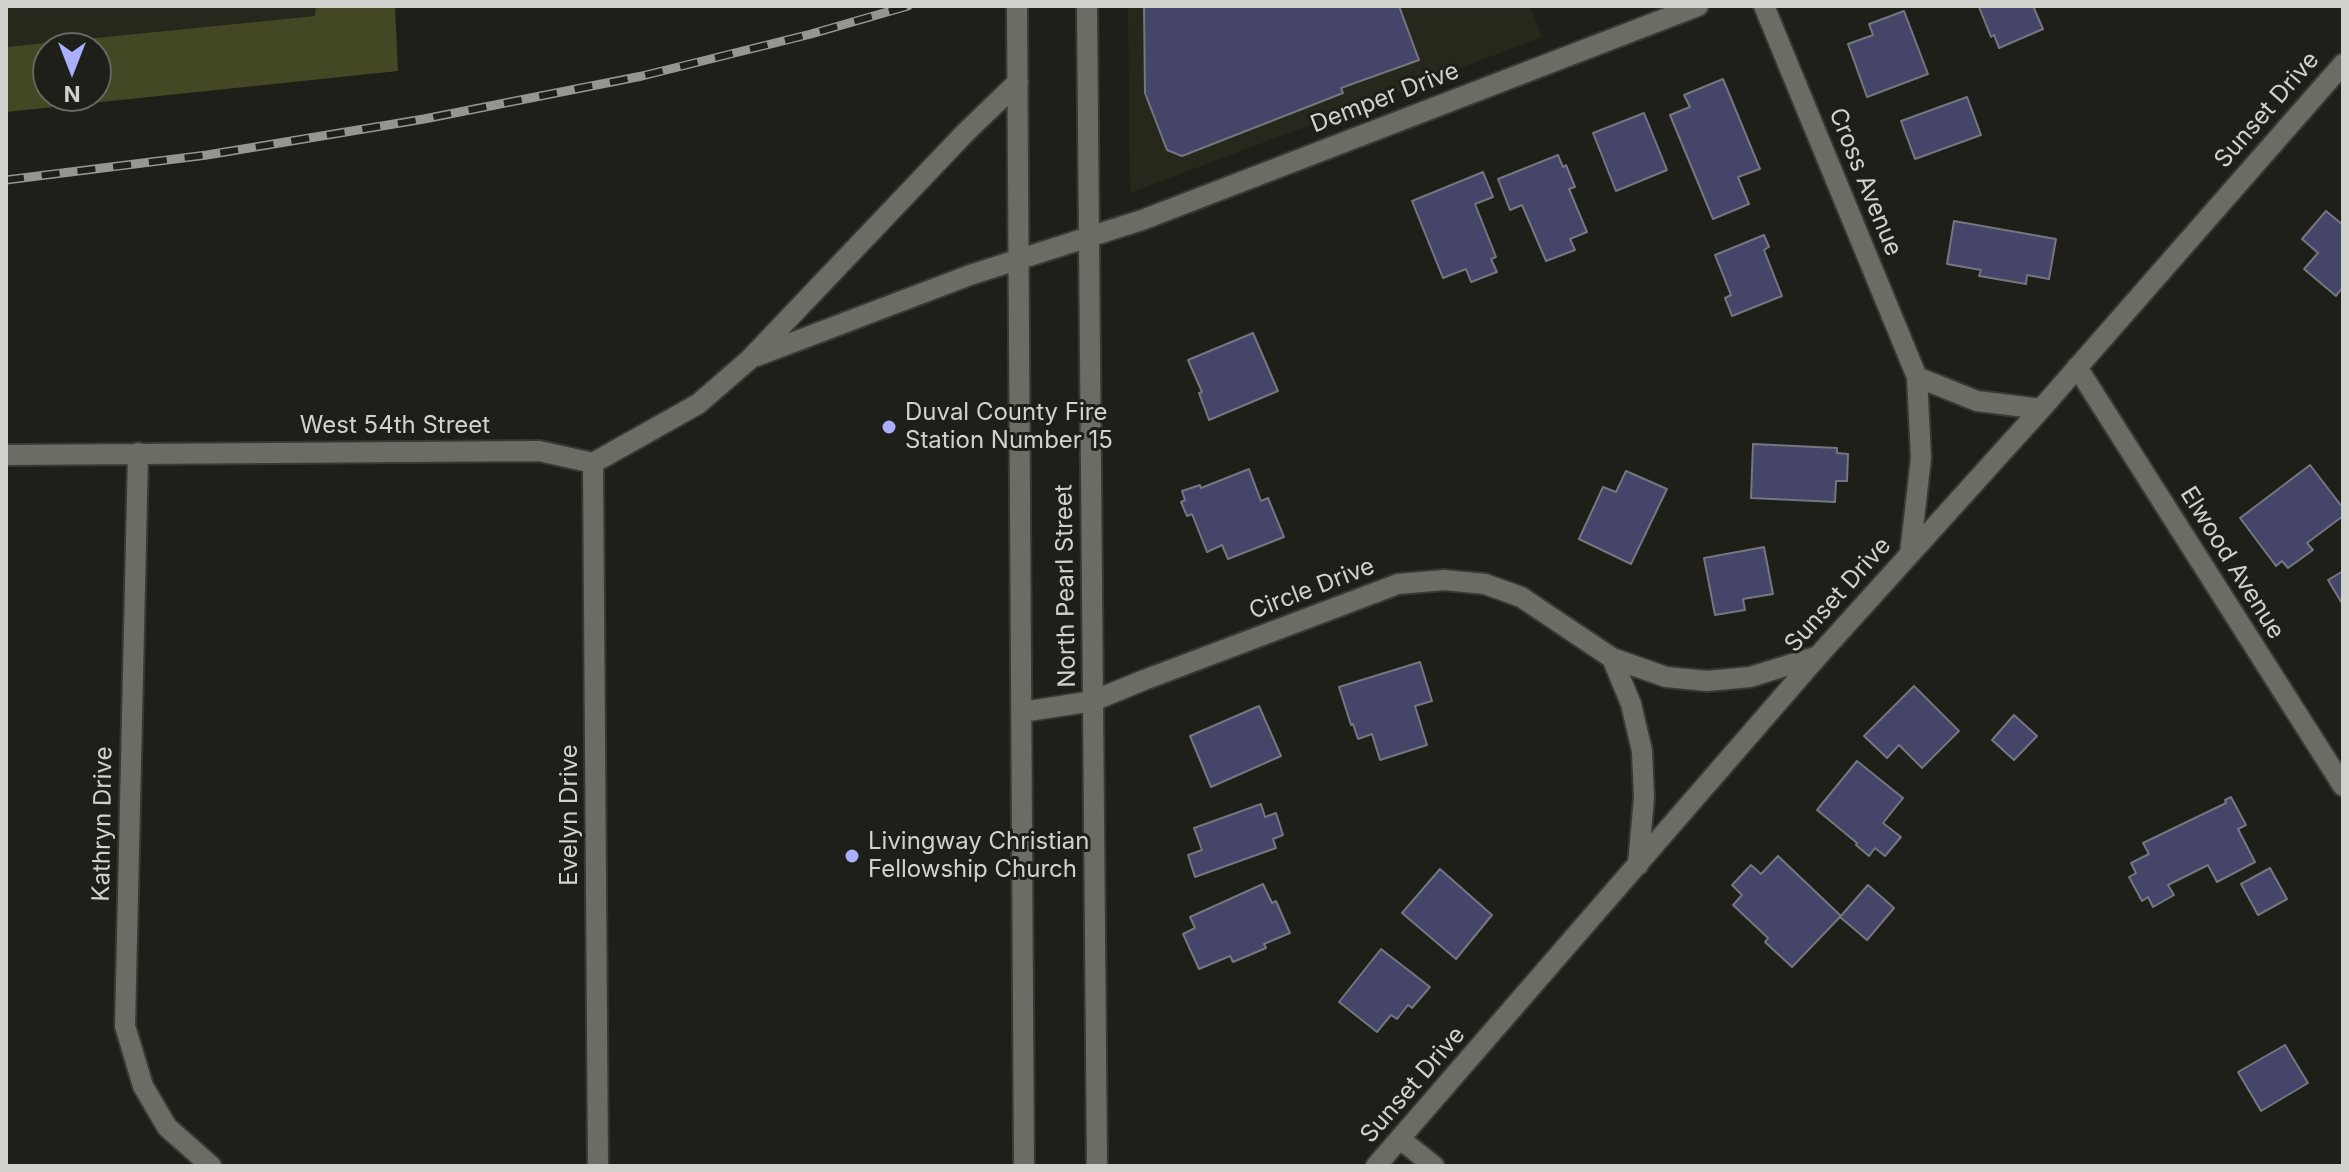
<!DOCTYPE html>
<style>
body{margin:0}
#map{position:relative;width:2349px;height:1172px;overflow:hidden;background:#1e1f18;font-family:Inter,sans-serif}
canvas{display:block}
.frame{position:absolute;inset:0;border:8px solid #d1d2cd;pointer-events:none}
.north{position:absolute;left:32px;top:32px;width:80px;height:80px;box-sizing:border-box;background:#1e1f18;border:2px solid #666760;border-radius:50%;rotate:180deg;font-size:22px;font-weight:700;line-height:32px;text-align:center;color:#d1d2cd}
.north::after{content:'';display:block;margin:auto;width:28px;height:36px;background:#abaffb;clip-path:polygon(50% 0,100% 100%,50% 72%,0 100%)}
</style>
<div id="map">
<canvas width="2349" height="1172"></canvas>
<div class="frame"></div>
<div class="north">N</div>
</div>
<script>
const c = document.querySelector('canvas').getContext('2d');
c.lineJoin = 'round';
function paint(path, color) { c.fillStyle = color; c.fill(path, 'evenodd'); }
const toPath = rows => new Path2D(rows.map(r => 'M' + r).join(''));
function trace(path, color, width, dash) { c.strokeStyle = color; c.lineWidth = width; c.lineCap = dash ? 'butt' : 'round'; c.setLineDash(dash || []); c.stroke(path); }
function write(font, color, halo, rows, align = 'center') {
  c.font = font + ' Inter,sans-serif'; c.lineWidth = 6; c.setLineDash([]); c.textBaseline = 'middle'; c.strokeStyle = halo; c.fillStyle = color; for (const [text, x, y, turn = 0] of rows) {
    c.save(); c.translate(x, y); c.rotate((+turn || 0) * Math.PI / 180); c.textAlign = isNaN(turn) ? turn : align; if (halo) c.strokeText(text, 0, 0); c.fillText(text, 0, 0); c.restore();
  }
}
const built = toPath([
 [6,6,316,6,316,16,6,47],
 [1128,6,1530,6,1542,37,1130,193]
]);
const green = toPath([
 [316,6,395,6,398,71,6,112,6,47,315,16],
 [48,48,96,48,96,96,48,96]
]);
const building = toPath([
 [1144,6,1399,6,1419,60,1341,88,1343,93,1182,156,1167,150,1145,93,1144,6],
 [1981,6,2033,6,2043,29,1999,48,1994,35,1991,37,1979,7,1981,6],
 [1904,11,1928,74,1867,97,1848,44,1873,35,1869,24,1904,11],
 [1723,79,1760,169,1738,177,1749,204,1713,219,1670,115,1690,107,1684,95,1723,79],
 [1967,97,1981,135,1915,159,1901,121,1967,97],
 [1644,113,1667,170,1616,191,1593,133,1644,113],
 [1558,155,1563,167,1566,165,1575,187,1569,189,1587,232,1570,239,1575,250,1546,261,1522,205,1510,210,1498,179,1558,155],
 [1483,172,1493,197,1475,204,1496,257,1491,259,1497,272,1471,282,1466,269,1443,278,1412,201,1483,172],
 [2326,211,2343,225,2343,287,2336,296,2304,269,2318,253,2302,239,2326,211],
 [1954,221,2056,239,2049,279,2027,275,2026,284,1979,276,1981,270,1947,264,1954,221],
 [1764,235,1769,247,1764,250,1782,296,1732,316,1725,298,1731,295,1715,255,1764,235],
 [1253,333,1278,391,1209,420,1199,393,1202,392,1188,360,1253,333],
 [1753,444,1837,448,1837,453,1848,454,1847,481,1836,481,1835,502,1751,498,1753,444],
 [2310,465,2343,508,2343,516,2307,543,2313,550,2288,568,2282,561,2276,566,2240,518,2310,465],
 [1249,469,1261,501,1268,498,1284,537,1228,559,1222,545,1207,552,1192,514,1187,516,1181,502,1185,500,1182,491,1200,485,1201,488,1249,469],
 [1626,471,1667,489,1631,564,1579,539,1603,487,1616,492,1626,471],
 [1764,547,1773,594,1743,599,1745,610,1715,615,1704,558,1764,547],
 [2343,571,2343,605,2328,580,2343,571],
 [1420,662,1432,701,1415,706,1427,745,1380,760,1372,734,1358,739,1353,724,1351,725,1339,687,1420,662],
 [1914,686,1959,731,1922,768,1899,745,1887,758,1864,736,1914,686],
 [1259,706,1281,756,1211,787,1190,736,1259,706],
 [2014,715,2037,736,2014,760,1992,740,2014,715],
 [1857,761,1903,798,1883,823,1901,837,1885,856,1875,848,1869,856,1856,845,1857,843,1817,810,1857,761],
 [2231,797,2246,825,2238,829,2255,862,2217,882,2208,865,2168,885,2174,895,2153,907,2148,897,2142,901,2129,877,2136,873,2131,863,2149,854,2143,843,2226,803,2225,800,2231,797],
 [1261,804,1265,817,1276,813,1283,835,1273,839,1276,848,1195,877,1188,855,1202,850,1194,828,1261,804],
 [1778,856,1841,916,1792,967,1765,942,1768,938,1733,905,1742,895,1732,885,1751,865,1761,874,1778,856],
 [2270,868,2287,899,2258,915,2241,884,2270,868],
 [1440,869,1492,915,1456,959,1402,913,1440,869],
 [1263,884,1272,903,1276,901,1290,933,1264,944,1266,948,1233,962,1230,956,1199,969,1183,934,1195,928,1190,917,1263,884],
 [1868,885,1894,908,1867,940,1840,917,1868,885],
 [1381,949,1430,987,1412,1008,1408,1005,1397,1019,1391,1015,1377,1032,1339,1002,1381,949],
 [2285,1045,2308,1083,2261,1111,2238,1072,2285,1045]
]);
const minor = toPath([
 [1017,6,1024,1166],
 [1087,6,1097,1166],
 [1764,6,1917,377,1921,458,1910,554],
 [757,356,970,275,1142,220,1698,6],
 [2077,367,2343,786],
 [1917,377,1977,401,2041,409],
 [138,453,125,1026,143,1086,167,1127,211,1166],
 [6,455,539,451,593,463,698,404,750,359,966,132,1018,82],
 [593,463,598,1166],
 [1612,658,1666,677,1707,681,1750,677,1818,656],
 [1022,712,1093,701,1144,680,1398,584,1444,580,1485,584,1521,597,1612,658,1631,704,1642,751,1644,798,1638,865],
 [1400,1139,1434,1166],
 [1376,1166,1818,656,2041,409,2343,64]
]);
const rail = toPath([
 [6,180,207,155,424,119,642,76,811,34,908,6]
]);
const markers = [
 [889,427,8,"#abaffb"],
 [852,856,8,"#abaffb"]
];
const streetNames = [
 ["Demper Drive",1385,98,-21],
 ["Sunset Drive",2267,110,-49],
 ["Cross Avenue",1865,182,68],
 ["West 54th Street",395,426],
 ["Elwood Avenue",2232,563,58],
 ["North Pearl Street",1066,586,-91],
 ["Circle Drive",1312,589,-21],
 ["Sunset Drive",1838,595,-48],
 ["Evelyn Drive",570,815,-90],
 ["Kathryn Drive",103,824,-89],
 ["Sunset Drive",1413,1085,-49]
];
const poiNames = [
 ["Duval County Fire",905,413],
 ["Station Number 15",905,441],
 ["Livingway Christian",868,842],
 ["Fellowship Church",868,870]
];
paint(built, '#26281c');
paint(green, '#434724');
paint(building, '#444569');
trace(building, '#75767f', 2);
trace(minor, '#383934', 24);
trace(minor, '#6b6c64', 20);
trace(rail, '#959691', 9);
trace(rail, '#1e1f18', 6, [18]);
for (const [x, y, r, color] of markers) { const dot = new Path2D(); dot.arc(x, y, r, 0, 2 * Math.PI); c.fillStyle = color; c.fill(dot); trace(dot, '#1e1f18', 3); }
write('24px', '#d1d2cd', '#1e1f18', streetNames);
write('24px', '#d1d2cd', '#1e1f18', poiNames, 'left');
</script>
